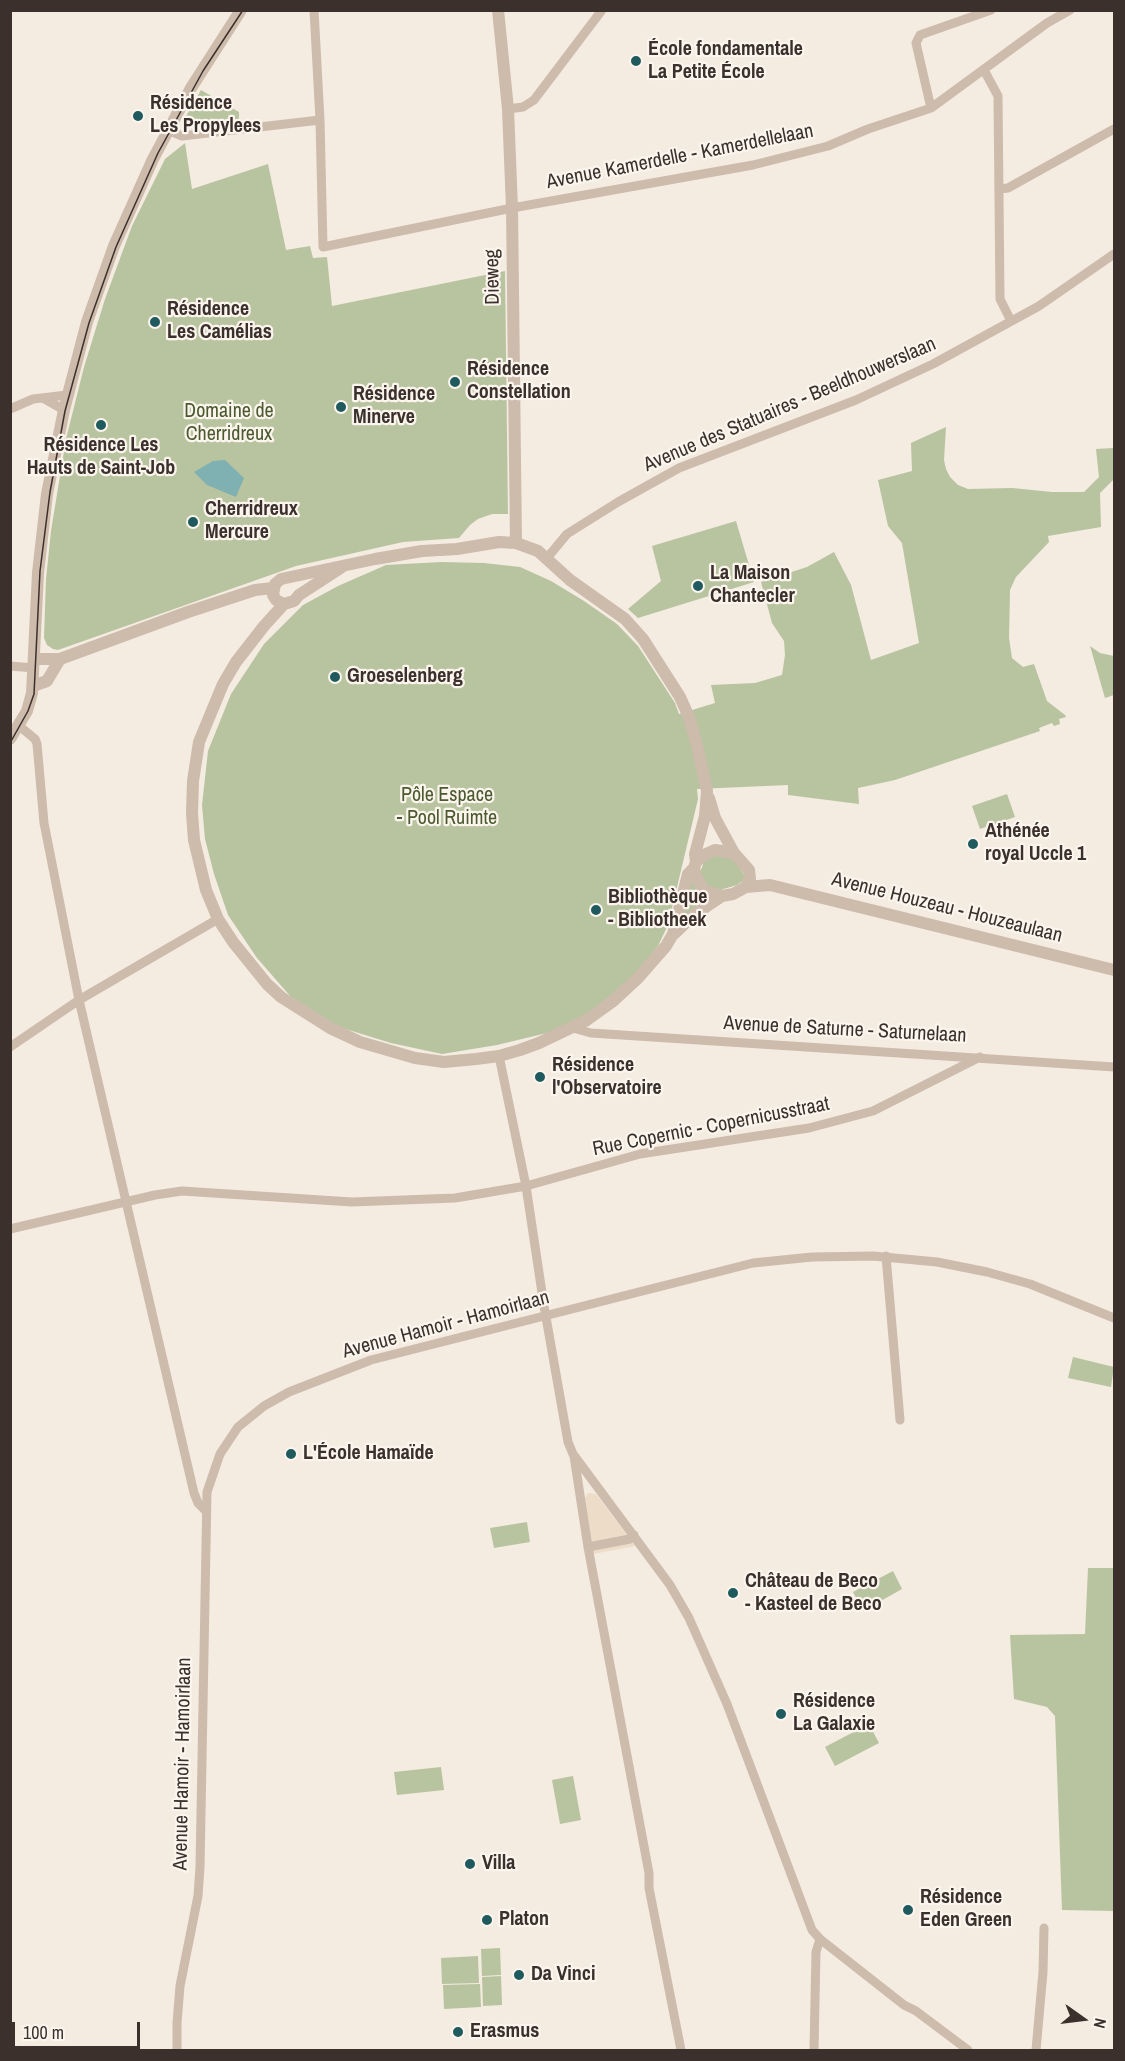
<!DOCTYPE html>
<meta charset="utf-8">
<style>
body{margin:0}
#map{position:relative;width:1125px;height:2061px;overflow:hidden;background:#f4ebe1;font-family:"Archivo Narrow",sans-serif}
canvas{display:block}
.frame{position:absolute;inset:0;border:12px solid #3b302b;pointer-events:none}
.north{position:absolute;left:1053px;top:1989px;width:60px;height:60px;-webkit-text-stroke:4px #fbf5ee;paint-order:stroke;rotate:104deg;font-size:16px;font-weight:700;line-height:24px;text-align:center;color:#3b302b}
.north::after{content:'';display:block;margin:auto;width:21px;height:27px;background:#3b302b;clip-path:polygon(50% 0,100% 100%,50% 72%,0 100%)}
.scale{position:absolute;left:12px;top:2022px;width:128px;height:27px;box-sizing:border-box;border:3px solid #3b302b;border-top:0;padding-left:8px;font-size:18px;line-height:21px;white-space:nowrap;color:#3b302b;-webkit-text-stroke:4px #fbf5ee;paint-order:stroke}
</style>
<div id="map">
<canvas width="1125" height="2061"></canvas>
<div class="frame"></div>
<div class="north">N</div>
<div class="scale">100 m</div>
</div>
<script>
const c = document.querySelector('canvas').getContext('2d');
c.lineJoin = 'round';
function paint(path, color) { c.fillStyle = color; c.fill(path, 'evenodd'); }
const toPath = rows => new Path2D(rows.map(r => 'M' + r).join(''));
function trace(path, color, width, dash) { c.strokeStyle = color; c.lineWidth = width; c.lineCap = dash ? 'butt' : 'round'; c.setLineDash(dash || []); c.stroke(path); }
function write(font, color, halo, rows, align = 'center') {
  c.font = font + ' "Archivo Narrow",sans-serif'; c.lineWidth = 4.5; c.setLineDash([]); c.textBaseline = 'middle'; c.strokeStyle = halo; c.fillStyle = color; for (const [text, x, y, turn = 0] of rows) {
    c.save(); c.translate(x, y); c.rotate((+turn || 0) * Math.PI / 180); c.textAlign = isNaN(turn) ? turn : align; if (halo) c.strokeText(text, 0, 0); c.fillText(text, 0, 0); c.restore();
  }
}
const green = toPath([
 [201,90,239,112,239,119,190,126,185,118],
 [185,143,192,189,268,164,286,250,310,246,313,258,327,257,332,306,505,271,508,514,492,514,478,519,470,525,459,538,403,542,296,566,58,650,53,649,47,645,44,638,46,579,51,531,66,439,84,367,105,299,132,226,165,159],
 [946,427,944,460,946,469,950,477,958,485,968,489,1012,488,1052,492,1084,492,1099,477,1096,449,1114,448,1114,479,1100,493,1101,527,1048,536,1049,542,1016,577,1010,590,1009,638,1012,658,1023,667,1034,664,1047,701,1065,715,1066,717,1059,719,1060,724,1054,726,1052,723,1039,728,1040,731,895,780,858,788,859,804,788,795,788,785,697,789,698,799,668,925,658,946,631,980,586,1015,551,1032,497,1045,442,1054,391,1043,339,1027,291,997,257,958,228,915,214,874,205,839,202,805,208,751,231,694,264,644,303,605,338,586,386,565,441,562,484,563,520,567,551,581,584,601,617,624,638,646,675,703,679,714,715,703,711,685,755,683,782,675,785,655,784,641,772,623,761,582,807,567,834,552,851,585,871,660,919,643,902,543,888,526,878,480,912,471,911,443],
 [736,521,754,582,638,618,628,609,661,581,652,546],
 [1090,646,1100,653,1114,656,1114,695,1105,698],
 [1007,794,1015,817,980,829,972,806],
 [711,856,727,856,736,862,745,876,743,881,737,885,720,890,708,887,701,875,701,870,704,861],
 [690,877,711,898,683,919],
 [1073,1357,1114,1367,1111,1387,1068,1378],
 [527,1522,530,1542,494,1548,490,1528],
 [1088,1568,1114,1568,1114,1911,1062,1910,1055,1716,1047,1707,1014,1699,1010,1635,1085,1634],
 [893,1571,902,1589,863,1611,853,1592],
 [869,1724,879,1743,835,1766,825,1747],
 [441,1767,444,1790,397,1795,394,1772],
 [573,1776,581,1820,560,1824,552,1780],
 [500,1948,501,1975,482,1976,481,1949],
 [478,1956,479,1983,442,1984,441,1958],
 [501,1976,502,2005,483,2006,482,1977],
 [480,1984,481,2007,444,2009,443,1985]
]);
const plaza = toPath([
 [588,1493,596,1494,635,1546,593,1554,584,1500]
]);
const water = toPath([
 [225,460,244,478,236,497,207,485,194,472,213,461]
]);
const minor = toPath([
 [314,10,320,120,323,247,512,208,753,165,828,146,868,129,931,108,1047,23,1070,10],
 [984,70,998,96,1000,299,1011,321],
 [931,108,916,43,920,35,991,10],
 [508,109,523,107,534,100,602,10],
 [168,130,182,136,320,120],
 [999,189,1008,188,1114,129],
 [43,398,64,410],
 [10,409,33,399,67,395],
 [547,558,567,534,618,502,679,468,856,400,933,364,1039,306,1114,254],
 [10,666,34,668],
 [18,725,35,739,37,744,44,823,79,1000,194,1493,198,1503,205,1510],
 [573,1028,591,1033,1114,1067],
 [10,1047,79,1000,218,919],
 [499,1056,526,1186,544,1306,568,1442,573,1454,670,1585,689,1618,727,1704,812,1930,820,1939,904,2005,916,2011,968,2050],
 [10,1229,155,1195,182,1191,352,1202,455,1198,526,1186,640,1154,809,1128,873,1111,980,1057],
 [886,1256,900,1420],
 [574,1456,588,1547,649,1873,649,1888,681,2050],
 [588,1547,630,1539,634,1535],
 [177,2050,177,2023,180,1986,198,1896,200,1867,207,1492,220,1454,238,1427,264,1406,289,1392,371,1360,753,1263,812,1257,873,1256,937,1262,987,1272,1030,1284,1114,1318],
 [814,2050,816,1952,820,1939],
 [1036,2050,1043,1972,1044,1928]
]);
const tertiary = toPath([
 [498,10,508,109,512,208,516,543],
 [342,567,299,595,294,601,284,604,264,626,236,662,223,684,199,742,193,781,192,813,194,840,206,890,218,919,233,942,267,984,281,997,330,1028,360,1042,415,1058,444,1062,476,1059,499,1056,520,1050,539,1043,587,1020,612,1002,638,978,666,946,673,934,688,874,694,868],
 [284,604,276,600,273,595,275,584,281,579,375,559,422,551,457,549,499,542,516,543,538,551,570,580,625,619,643,639,680,697,688,715,696,741,707,791,705,816,695,854,696,862],
 [34,659,60,659,188,612,255,590,273,588],
 [33,686,47,681,60,659],
 [10,739,27,711,32,693,38,573,47,494,64,410,87,322,114,246,153,159,191,88,241,10],
 [709,798,715,818,734,853,749,870,750,879,746,887,733,894,722,896,706,891,701,886,696,876,694,868,696,862,704,855,715,850,734,853],
 [746,887,770,885,1114,970],
 [674,934,695,914,722,896]
]);
const tram = toPath([
 [10,743,28,711,34,694,40,571,50,492,65,411,89,323,116,247,158,153,203,71,243,10]
]);
const markers = [
 [636,61,6,"#1f5a5e"],
 [138,116,6,"#1f5a5e"],
 [155,322,6,"#1f5a5e"],
 [455,382,6,"#1f5a5e"],
 [341,407,6,"#1f5a5e"],
 [101,425,6,"#1f5a5e"],
 [193,522,6,"#1f5a5e"],
 [698,586,6,"#1f5a5e"],
 [335,677,6,"#1f5a5e"],
 [973,844,6,"#1f5a5e"],
 [596,910,6,"#1f5a5e"],
 [540,1077,6,"#1f5a5e"],
 [291,1454,6,"#1f5a5e"],
 [733,1593,6,"#1f5a5e"],
 [781,1714,6,"#1f5a5e"],
 [470,1864,6,"#1f5a5e"],
 [908,1910,6,"#1f5a5e"],
 [487,1920,6,"#1f5a5e"],
 [519,1975,6,"#1f5a5e"],
 [458,2032,6,"#1f5a5e"]
];
const poiNames = [
 ["École fondamentale",648,50],
 ["La Petite École",648,73],
 ["Résidence",150,104],
 ["Les Propylees",150,127],
 ["Résidence",167,310],
 ["Les Camélias",167,333],
 ["Résidence",467,370],
 ["Constellation",467,393],
 ["Résidence",353,395],
 ["Minerve",353,418],
 ["Résidence Les",101,446,"center"],
 ["Hauts de Saint-Job",101,469,"center"],
 ["Cherridreux",205,510],
 ["Mercure",205,533],
 ["La Maison",710,574],
 ["Chantecler",710,597],
 ["Groeselenberg",347,677],
 ["Athénée",985,832],
 ["royal Uccle 1",985,855],
 ["Bibliothèque",608,898],
 ["- Bibliotheek",608,921],
 ["Résidence",552,1066],
 ["l'Observatoire",552,1089],
 ["L'École Hamaïde",303,1454],
 ["Château de Beco",745,1582],
 ["- Kasteel de Beco",745,1605],
 ["Résidence",793,1702],
 ["La Galaxie",793,1725],
 ["Villa",482,1864],
 ["Résidence",920,1898],
 ["Eden Green",920,1921],
 ["Platon",499,1920],
 ["Da Vinci",531,1975],
 ["Erasmus",470,2032]
];
const streetNames = [
 ["Avenue Kamerdelle - Kamerdellelaan",680,157,-11],
 ["Dieweg",493,277,-91],
 ["Avenue des Statuaires - Beeldhouwerslaan",790,405,-23],
 ["Avenue Houzeau - Houzeaulaan",947,908,14],
 ["Avenue de Saturne - Saturnelaan",845,1030,3],
 ["Rue Copernic - Copernicusstraat",711,1127,-11],
 ["Avenue Hamoir - Hamoirlaan",446,1325,-15],
 ["Avenue Hamoir - Hamoirlaan",183,1764,-89]
];
const parkNames = [
 ["Domaine de",229,412],
 ["Cherridreux",229,435],
 ["Pôle Espace",447,796],
 ["- Pool Ruimte",447,819]
];
paint(green, '#b8c4a0');
paint(plaza, '#ecdcc8');
paint(water, '#7fb0b2');
trace(minor, '#cdbbac', 9);
trace(tertiary, '#cdbbac', 12);
trace(tram, '#3b302b', 1.5);
for (const [x, y, r, color] of markers) { const dot = new Path2D(); dot.arc(x, y, r, 0, 2 * Math.PI); c.fillStyle = color; c.fill(dot); trace(dot, '#fbf5ee', 2); }
write('bold 20px', '#3b302b', '#fbf5ee', poiNames, 'left');
write('20px', '#3b302b', '#fbf5ee', streetNames);
write('20px', '#4a5a2e', '#fbf5ee', parkNames);
</script>
